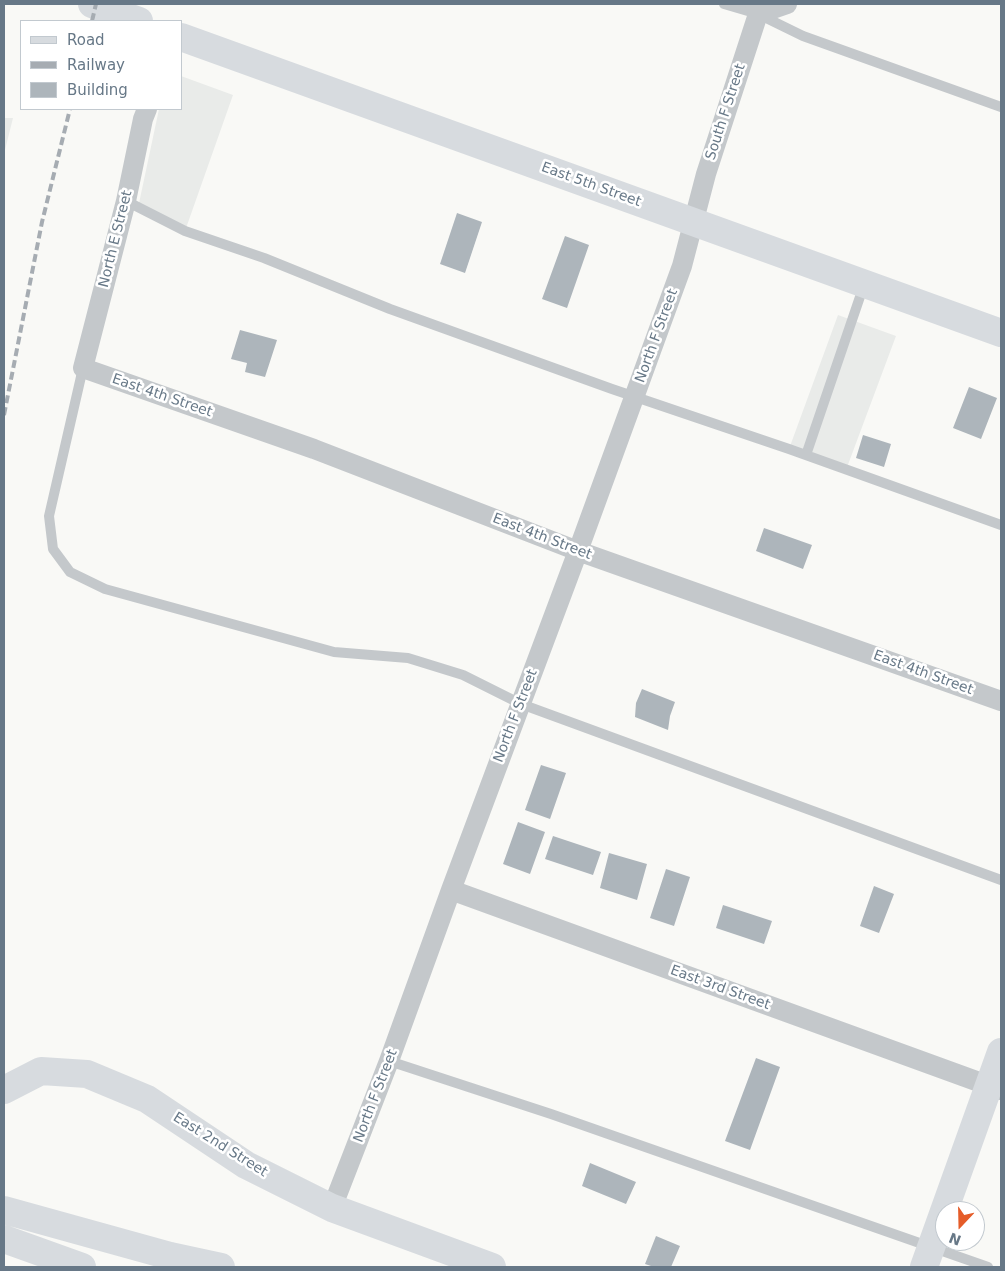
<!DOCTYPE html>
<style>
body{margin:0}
#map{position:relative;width:1005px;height:1271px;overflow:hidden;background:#f9f9f6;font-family:"DejaVu Sans",sans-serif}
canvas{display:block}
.frame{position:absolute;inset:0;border:5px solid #677887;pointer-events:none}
.legend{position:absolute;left:20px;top:20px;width:162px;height:90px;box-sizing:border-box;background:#fff;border:1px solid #c2c9cf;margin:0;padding:6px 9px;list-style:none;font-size:15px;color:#677887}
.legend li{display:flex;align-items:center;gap:10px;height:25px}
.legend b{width:25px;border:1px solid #c2c9cf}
.north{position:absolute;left:935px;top:1201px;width:50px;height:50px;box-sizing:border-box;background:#fff;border:1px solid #c2c9cf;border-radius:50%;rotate:201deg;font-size:14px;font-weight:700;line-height:20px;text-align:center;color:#677887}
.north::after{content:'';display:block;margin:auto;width:18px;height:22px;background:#e55c29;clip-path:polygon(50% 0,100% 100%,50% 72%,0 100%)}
</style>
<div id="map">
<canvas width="1005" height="1271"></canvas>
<div class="frame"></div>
<ul class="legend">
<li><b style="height:6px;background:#d7dbdf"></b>Road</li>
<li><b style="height:6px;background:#a6acb2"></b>Railway</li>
<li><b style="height:14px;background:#adb5bb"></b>Building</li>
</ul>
<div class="north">N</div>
</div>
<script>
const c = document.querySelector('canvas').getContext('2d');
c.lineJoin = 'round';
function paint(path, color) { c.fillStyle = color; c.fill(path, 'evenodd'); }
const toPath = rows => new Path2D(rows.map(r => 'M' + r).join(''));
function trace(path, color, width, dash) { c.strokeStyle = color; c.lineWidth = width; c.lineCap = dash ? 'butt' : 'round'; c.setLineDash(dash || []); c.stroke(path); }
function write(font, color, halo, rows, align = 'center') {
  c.font = font + ' "DejaVu Sans",sans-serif'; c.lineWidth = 5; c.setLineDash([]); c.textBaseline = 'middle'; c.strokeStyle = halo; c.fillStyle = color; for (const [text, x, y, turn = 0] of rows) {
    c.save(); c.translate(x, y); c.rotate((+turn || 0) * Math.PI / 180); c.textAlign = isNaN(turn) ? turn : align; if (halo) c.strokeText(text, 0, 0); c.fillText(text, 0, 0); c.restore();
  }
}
const built = toPath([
 [181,76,233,95,185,231,138,208,159,109,181,109],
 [4,118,13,118,4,154],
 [838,315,896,336,846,470,789,449]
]);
const building = toPath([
 [457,213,482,222,465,273,440,264],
 [565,236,589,245,567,308,542,299],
 [240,330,277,340,265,377,245,372,247,363,231,359],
 [969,387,997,398,981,439,953,428],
 [863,435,891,444,884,467,856,458],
 [764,528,812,545,803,569,756,551],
 [642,689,675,702,670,716,668,730,635,717,636,703],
 [541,765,566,773,550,819,525,810],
 [518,822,545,832,530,874,503,864],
 [553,836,601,852,593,875,545,859],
 [609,853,647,864,637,900,600,888],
 [666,869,690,877,674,926,650,918],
 [874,886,894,894,879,933,860,926],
 [723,905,772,921,764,944,716,928],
 [756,1058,780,1067,750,1150,725,1141],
 [590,1163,636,1182,626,1204,582,1186],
 [656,1236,680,1246,671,1267,654,1267,645,1264]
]);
const lane = toPath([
 [724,4,758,14,803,36,1001,107],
 [126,201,185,231,264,258,390,309,612,389,789,449,1001,525],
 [83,368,49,516,53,549,70,572,105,589,334,652,408,658,463,675,521,704,1001,880],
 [806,455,864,285],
 [389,1061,551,1114,988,1267]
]);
const street = toPath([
 [758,14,787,4],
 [147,109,143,119,126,201,83,368,314,449,578,551,1001,701],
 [451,890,1001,1090],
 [332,1208,389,1061,451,890,578,551,682,266,706,174,758,14,755,4]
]);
const secondary = toPath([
 [92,4,139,21],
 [181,37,1001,333],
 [4,1090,41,1071,87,1074,147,1099,246,1165,332,1208,492,1267],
 [924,1267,1001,1052]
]);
const highway = toPath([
 [4,1210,170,1256,221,1267],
 [4,1239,82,1267]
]);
const rail = toPath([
 [92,21,96,4],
 [4,415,42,222,70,109]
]);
const streetNames = [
 ["South F Street",726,112,-72],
 ["East 5th Street",591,185,20],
 ["North E Street",116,239,-76],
 ["North F Street",657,336,-70],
 ["East 4th Street",162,396,19],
 ["East 4th Street",542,537,21],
 ["East 4th Street",923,673,20],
 ["North F Street",516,716,-69],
 ["East 3rd Street",720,988,20],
 ["North F Street",376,1096,-69],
 ["East 2nd Street",220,1145,32]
];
paint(built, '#e9ebe9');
paint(building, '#adb5bb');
trace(lane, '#c4c8cb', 10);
trace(street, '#c4c8cb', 20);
trace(secondary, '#d7dbdf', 28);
trace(highway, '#d7dbdf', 28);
trace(rail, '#a6acb2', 4, [8, 4]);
write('14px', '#677887', '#fff', streetNames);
</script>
